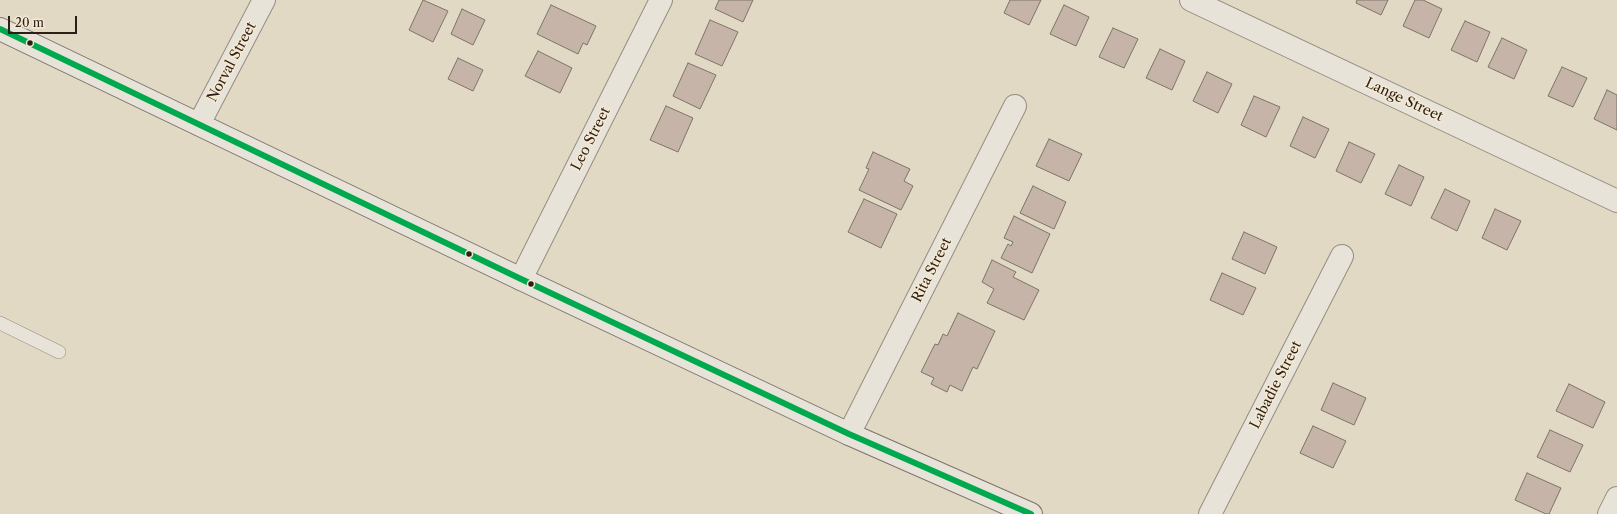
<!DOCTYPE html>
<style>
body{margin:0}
#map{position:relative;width:1617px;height:514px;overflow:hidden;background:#e2d9c5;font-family:"Libre Caslon Text",serif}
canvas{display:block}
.scale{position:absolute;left:8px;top:16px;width:69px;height:18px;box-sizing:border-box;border:2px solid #2d1f18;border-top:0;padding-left:5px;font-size:12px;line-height:14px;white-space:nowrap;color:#2d1f18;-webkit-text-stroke:3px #f4e9d2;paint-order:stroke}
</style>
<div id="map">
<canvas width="1617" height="514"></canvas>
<div class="scale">20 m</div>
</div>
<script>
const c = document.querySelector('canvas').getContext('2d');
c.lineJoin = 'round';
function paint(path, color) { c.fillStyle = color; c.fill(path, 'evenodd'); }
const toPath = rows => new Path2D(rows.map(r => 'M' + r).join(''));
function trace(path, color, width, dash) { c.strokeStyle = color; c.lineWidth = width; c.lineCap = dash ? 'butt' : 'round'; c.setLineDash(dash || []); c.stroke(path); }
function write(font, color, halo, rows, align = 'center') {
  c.font = font + ' "Libre Caslon Text",serif'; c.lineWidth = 3; c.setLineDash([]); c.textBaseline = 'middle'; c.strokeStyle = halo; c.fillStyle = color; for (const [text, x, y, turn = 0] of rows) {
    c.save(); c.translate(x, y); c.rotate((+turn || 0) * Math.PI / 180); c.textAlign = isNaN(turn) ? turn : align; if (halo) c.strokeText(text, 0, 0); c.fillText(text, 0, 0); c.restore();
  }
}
const building = toPath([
 [423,0,448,11,433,42,409,30,423,0],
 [719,0,753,0,743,22,715,9,719,0],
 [1010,0,1041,0,1029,25,1004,13,1010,0],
 [1357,0,1388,0,1381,15,1356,3,1357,0],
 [1415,0,1423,0,1442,9,1429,38,1403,26,1415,0],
 [551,5,596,26,587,45,583,43,578,54,537,34,551,5],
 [1064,5,1089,17,1076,46,1050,34,1064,5],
 [462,9,485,20,473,45,451,34,462,9],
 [710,20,738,32,722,66,695,54,710,20],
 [1465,21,1490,32,1477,62,1451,50,1465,21],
 [1113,28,1138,39,1124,68,1099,57,1113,28],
 [1502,38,1527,50,1514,79,1488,67,1502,38],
 [1160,49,1185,61,1172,90,1146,78,1160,49],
 [538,51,572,68,560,93,525,76,538,51],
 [458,58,483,70,473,91,448,79,458,58],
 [688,63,716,75,700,109,673,96,688,63],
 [1562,67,1587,78,1573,107,1548,96,1562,67],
 [1207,72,1232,84,1218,113,1193,101,1207,72],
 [1607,90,1617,95,1617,130,1594,119,1607,90],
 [1254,96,1280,107,1266,137,1241,125,1254,96],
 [666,106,693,118,678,152,650,140,666,106],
 [1303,117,1329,129,1315,158,1290,146,1303,117],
 [1049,139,1082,154,1069,181,1036,166,1049,139],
 [1349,142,1375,154,1361,183,1336,171,1349,142],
 [873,152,910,169,904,181,913,186,901,210,859,190,869,169,866,168,873,152],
 [1399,165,1424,177,1411,206,1385,194,1399,165],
 [1033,186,1066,202,1054,229,1020,213,1033,186],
 [1445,189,1470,201,1457,231,1431,218,1445,189],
 [864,199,897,214,881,248,848,232,864,199],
 [1495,209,1521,221,1507,250,1482,238,1495,209],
 [1014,216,1050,234,1032,273,1001,258,1008,244,1011,246,1013,242,1004,238,1014,216],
 [1244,232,1277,247,1265,274,1232,259,1244,232],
 [992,260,1016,272,1013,277,1039,290,1024,320,987,303,994,289,982,282,992,260],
 [1222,273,1256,288,1243,315,1210,300,1222,273],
 [958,313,995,331,977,369,973,367,962,391,950,385,947,392,931,384,934,378,921,372,935,344,938,345,943,334,947,336,958,313],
 [1333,383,1366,398,1354,425,1321,410,1333,383],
 [1569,384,1605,402,1593,428,1556,411,1569,384],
 [1313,426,1346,441,1333,468,1300,453,1313,426],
 [1550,430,1583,445,1570,472,1537,457,1550,430],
 [1527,473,1561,488,1549,514,1546,514,1515,500,1527,473]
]);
const lane = toPath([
 [0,323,59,352]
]);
const street = toPath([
 [1191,0,1617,201],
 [199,124,264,0],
 [521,279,661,0],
 [849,434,1015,106],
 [1210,514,1342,256],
 [1609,514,1617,498]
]);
const secondary = toPath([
 [0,29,521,279,849,434,1031,514]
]);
const bus1 = toPath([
 [0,29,521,279,849,434,1031,514]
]);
const markers = [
 [30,43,3.5,"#2d1f18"],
 [469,254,3.5,"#2d1f18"],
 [531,284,3.5,"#2d1f18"]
];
const streetNames = [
 ["Norval Street",232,62,-62],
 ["Lange Street",1404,100,25],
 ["Leo Street",591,139,-63],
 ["Rita Street",932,270,-63],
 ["Labadie Street",1276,385,-63]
];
paint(building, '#c6b4a8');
trace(building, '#7b746a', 1);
trace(lane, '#948d81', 14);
trace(street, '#948d81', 24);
trace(secondary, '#7b746a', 24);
trace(lane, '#e8e3d9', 13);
trace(street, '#e8e3d9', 22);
trace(secondary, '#e8e3d9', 22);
trace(bus1, '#00a94e', 6);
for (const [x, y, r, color] of markers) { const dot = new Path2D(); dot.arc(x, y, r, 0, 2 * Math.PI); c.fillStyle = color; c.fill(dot); trace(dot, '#f4e9d2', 1.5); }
write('14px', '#2d1f18', '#f4e9d2', streetNames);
</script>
